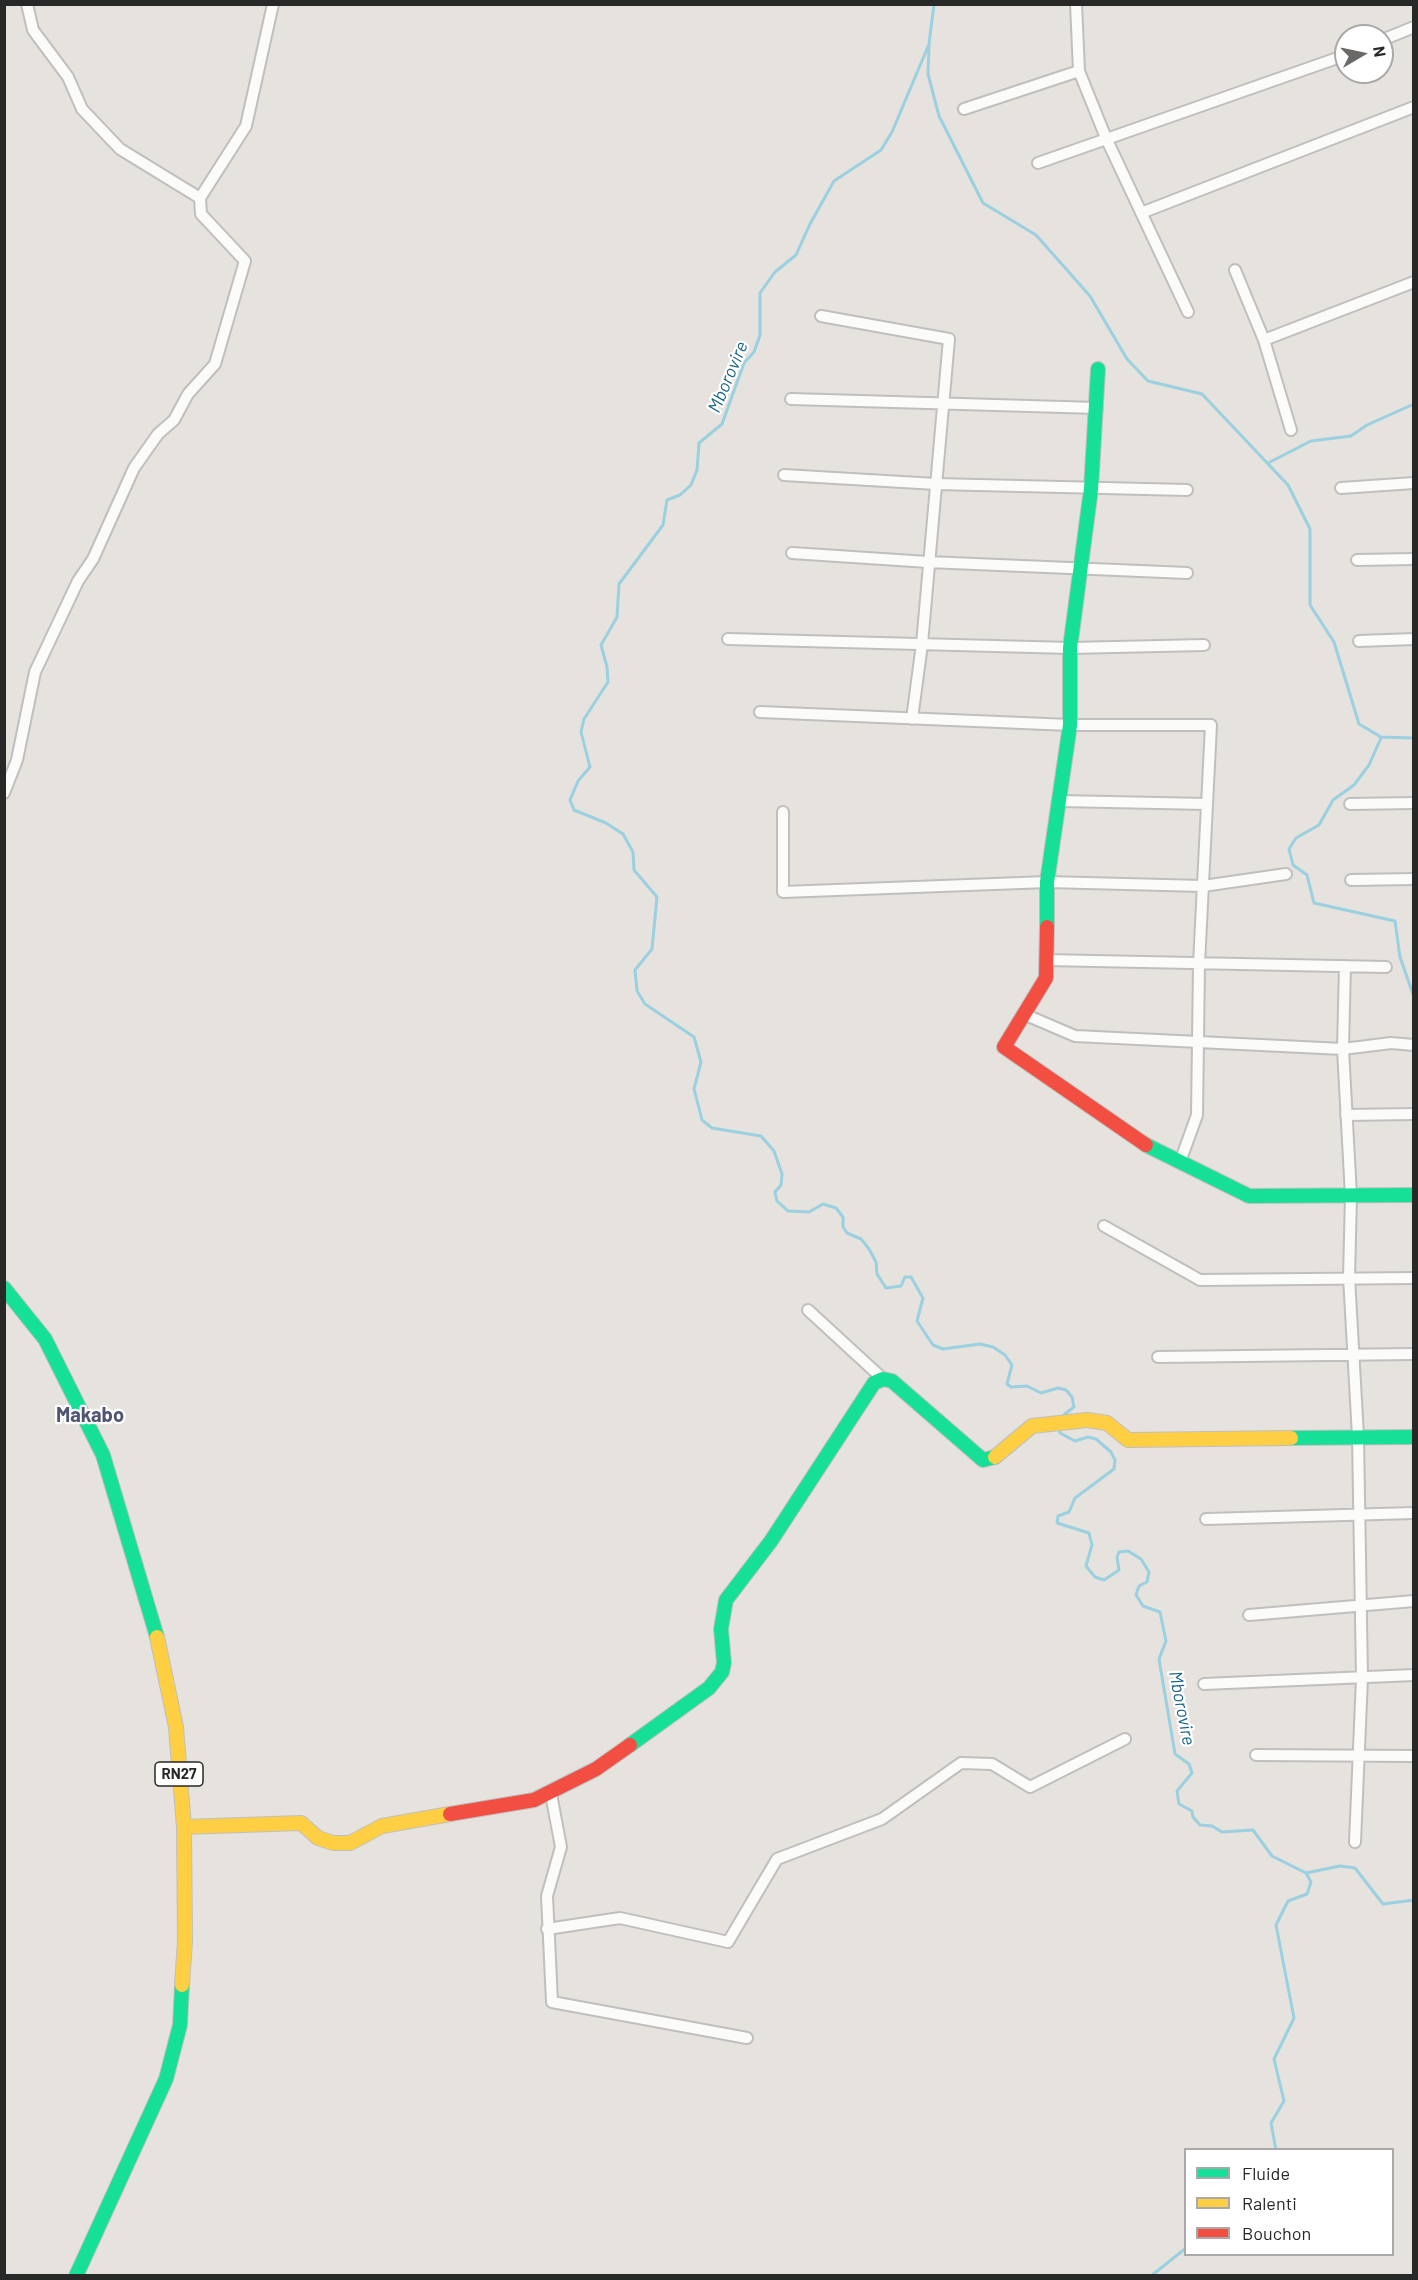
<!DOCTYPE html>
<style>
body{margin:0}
#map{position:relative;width:1418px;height:2280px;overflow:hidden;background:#e6e2de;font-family:Barlow,sans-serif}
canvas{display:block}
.frame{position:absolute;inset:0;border:6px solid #282828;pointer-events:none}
.legend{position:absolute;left:1184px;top:2148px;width:210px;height:108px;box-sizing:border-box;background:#fff;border:2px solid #a9a9a9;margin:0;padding:8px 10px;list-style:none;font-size:18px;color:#282828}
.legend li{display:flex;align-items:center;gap:12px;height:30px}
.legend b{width:30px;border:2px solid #a9a9a9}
.north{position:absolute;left:1334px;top:24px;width:60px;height:60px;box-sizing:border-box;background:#fff;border:2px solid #a9a9a9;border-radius:50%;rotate:81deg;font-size:16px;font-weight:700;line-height:24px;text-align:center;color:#282828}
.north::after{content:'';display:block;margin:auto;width:21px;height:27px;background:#6a6968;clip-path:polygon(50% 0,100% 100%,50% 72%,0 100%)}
</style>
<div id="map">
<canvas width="1418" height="2280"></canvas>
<div class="frame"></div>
<ul class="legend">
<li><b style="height:8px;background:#16e098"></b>Fluide</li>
<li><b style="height:8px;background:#ffcf43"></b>Ralenti</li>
<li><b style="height:8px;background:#f24e42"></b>Bouchon</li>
</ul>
<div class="north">N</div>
</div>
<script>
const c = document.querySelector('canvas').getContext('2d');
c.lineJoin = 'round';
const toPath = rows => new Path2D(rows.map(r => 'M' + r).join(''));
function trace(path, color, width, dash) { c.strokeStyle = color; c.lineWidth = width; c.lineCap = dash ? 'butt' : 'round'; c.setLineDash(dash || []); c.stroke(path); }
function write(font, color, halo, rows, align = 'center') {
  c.font = font + ' Barlow,sans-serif'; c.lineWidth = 4.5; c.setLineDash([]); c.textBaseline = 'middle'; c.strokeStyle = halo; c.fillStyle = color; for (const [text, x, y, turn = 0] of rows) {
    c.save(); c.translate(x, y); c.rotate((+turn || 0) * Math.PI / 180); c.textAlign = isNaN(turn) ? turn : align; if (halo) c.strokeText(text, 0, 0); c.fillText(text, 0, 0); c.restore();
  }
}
const stream = toPath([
 [934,4,929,44,892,132,881,150,834,181,810,224,796,255,775,272,760,293,760,335,754,352,744,363,722,424,699,443,697,470,691,485,680,495,667,500,663,525,619,584,617,617,601,645,607,667,608,682,584,719,581,732,590,767,578,781,570,800,574,810,606,823,623,834,633,852,634,870,657,897,652,949,635,970,637,991,645,1004,694,1037,701,1062,694,1089,702,1120,712,1128,761,1136,774,1151,782,1174,781,1185,775,1192,777,1201,788,1211,809,1212,823,1204,836,1208,843,1217,843,1227,847,1233,861,1239,869,1249,876,1262,877,1274,886,1288,901,1286,905,1277,911,1277,923,1298,917,1321,933,1345,943,1349,980,1344,993,1347,1005,1355,1012,1365,1007,1384,1011,1387,1027,1386,1041,1393,1058,1388,1066,1390,1072,1397,1074,1407,1061,1417],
 [929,46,928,74,939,116,983,203,1036,235,1090,296,1127,359,1148,381,1202,394,1288,485,1310,529,1310,605,1334,642,1359,724,1381,737,1414,738],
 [1270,462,1311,441,1351,436,1367,425,1414,404],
 [1381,738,1369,765,1354,785,1333,800,1319,825,1296,838,1289,849,1293,865,1307,875,1314,903,1395,921,1400,957,1414,997],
 [1059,1429,1060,1433,1075,1441,1088,1437,1096,1439,1111,1452,1115,1460,1114,1469,1075,1498,1069,1512,1058,1516,1057,1523,1089,1533,1092,1545,1086,1566,1095,1577,1104,1580,1119,1570,1117,1557,1119,1552,1128,1551,1141,1559,1149,1572,1147,1582,1139,1586,1136,1595,1143,1606,1160,1612,1166,1641,1159,1659,1175,1754,1189,1764,1192,1773,1177,1791,1179,1804,1192,1811,1193,1817,1200,1825,1212,1826,1222,1832,1253,1830,1272,1856,1306,1873,1311,1882,1307,1894,1288,1901,1276,1925,1294,2018,1274,2059,1284,2101,1271,2123,1276,2150],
 [1306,1873,1340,1866,1355,1868,1383,1904,1414,1900],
 [1151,2276,1186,2248]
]);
const street = toPath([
 [27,4,33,30,68,77,82,109,120,149,200,198],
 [1076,4,1079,71,1106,138,1188,312],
 [1382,40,1414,27],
 [964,109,1079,71],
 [1038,163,1346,55],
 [1141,213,1414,107],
 [1235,270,1264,340,1291,430],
 [821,316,949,339,922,644,912,719],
 [1264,340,1414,282],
 [791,399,1097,408],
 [784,475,936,484,1187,490],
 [1341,488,1414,483],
 [792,553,928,562,1187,573],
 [1357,560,1414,559],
 [728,639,1070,648,1204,645],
 [1359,641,1414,639],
 [760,712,1070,725,1211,725,1199,964,1197,1115,1180,1162],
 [4,793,17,760,35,672,78,581,93,559,134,468,158,434,174,420,188,394,215,364,245,261,201,214,200,198,246,126,273,4],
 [1059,801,1207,804],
 [1350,804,1414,803],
 [783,812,783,892,1047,882,1203,886,1286,874],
 [1351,880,1414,879],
 [1046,960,1386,967],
 [1345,966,1343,1049,1351,1196,1349,1277,1358,1436,1362,1678,1355,1842],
 [1026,1015,1075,1036,1343,1049,1391,1043,1414,1045],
 [1346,1115,1414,1114],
 [1104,1226,1200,1280,1414,1278],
 [808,1310,883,1379],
 [1158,1357,1414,1354],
 [1206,1519,1414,1513],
 [1249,1615,1414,1601],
 [1204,1684,1414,1675],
 [1256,1755,1414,1756],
 [551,1794,561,1847,547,1896,552,2002,747,2038],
 [547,1929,620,1918,728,1942,777,1859,882,1819,961,1763,992,1764,1030,1787,1125,1739]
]);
const fast = toPath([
 [1047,927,1047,882,1070,725,1070,648,1091,489,1098,369],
 [1146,1145,1249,1196,1414,1195],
 [4,1288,45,1339,103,1455,157,1637],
 [1291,1438,1414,1437],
 [630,1745,709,1688,722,1672,724,1663,721,1629,726,1600,771,1541,874,1383,883,1379,892,1381,983,1460,995,1457],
 [76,2276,166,2079,180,2025,182,1985]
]);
const slow = toPath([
 [995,1457,1032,1426,1087,1420,1107,1423,1128,1440,1291,1438],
 [157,1637,176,1727,184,1827,185,1941,182,1985],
 [184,1827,301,1823,318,1838,333,1843,350,1843,382,1826,450,1814]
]);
const jam = toPath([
 [1047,927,1046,978,1004,1047,1146,1145],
 [450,1814,534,1800,596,1769,630,1745]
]);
const shields = [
 [179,1774,48]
];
const shieldNames = [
 ["RN27",179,1774]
];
const waterNames = [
 ["Mborovire",728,377,-67],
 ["Mborovire",1182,1708,79]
];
const quarterNames = [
 ["Makabo",90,1415]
];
trace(stream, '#9ad0df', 3);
trace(street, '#c0bfbf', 14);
trace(fast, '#c0bfbf', 16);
trace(slow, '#c0bfbf', 16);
trace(jam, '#c0bfbf', 16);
trace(street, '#fbfbfa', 10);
trace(fast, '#16e098', 14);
trace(slow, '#ffcf43', 14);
trace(jam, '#f24e42', 14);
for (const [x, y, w] of shields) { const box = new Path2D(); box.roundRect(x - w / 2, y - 12, w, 24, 4.5); c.fillStyle = '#fff'; c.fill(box); trace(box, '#282828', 1.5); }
write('bold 15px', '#282828', null, shieldNames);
write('italic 18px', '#1c6689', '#fff', waterNames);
write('bold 20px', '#4e5673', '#fff', quarterNames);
</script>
